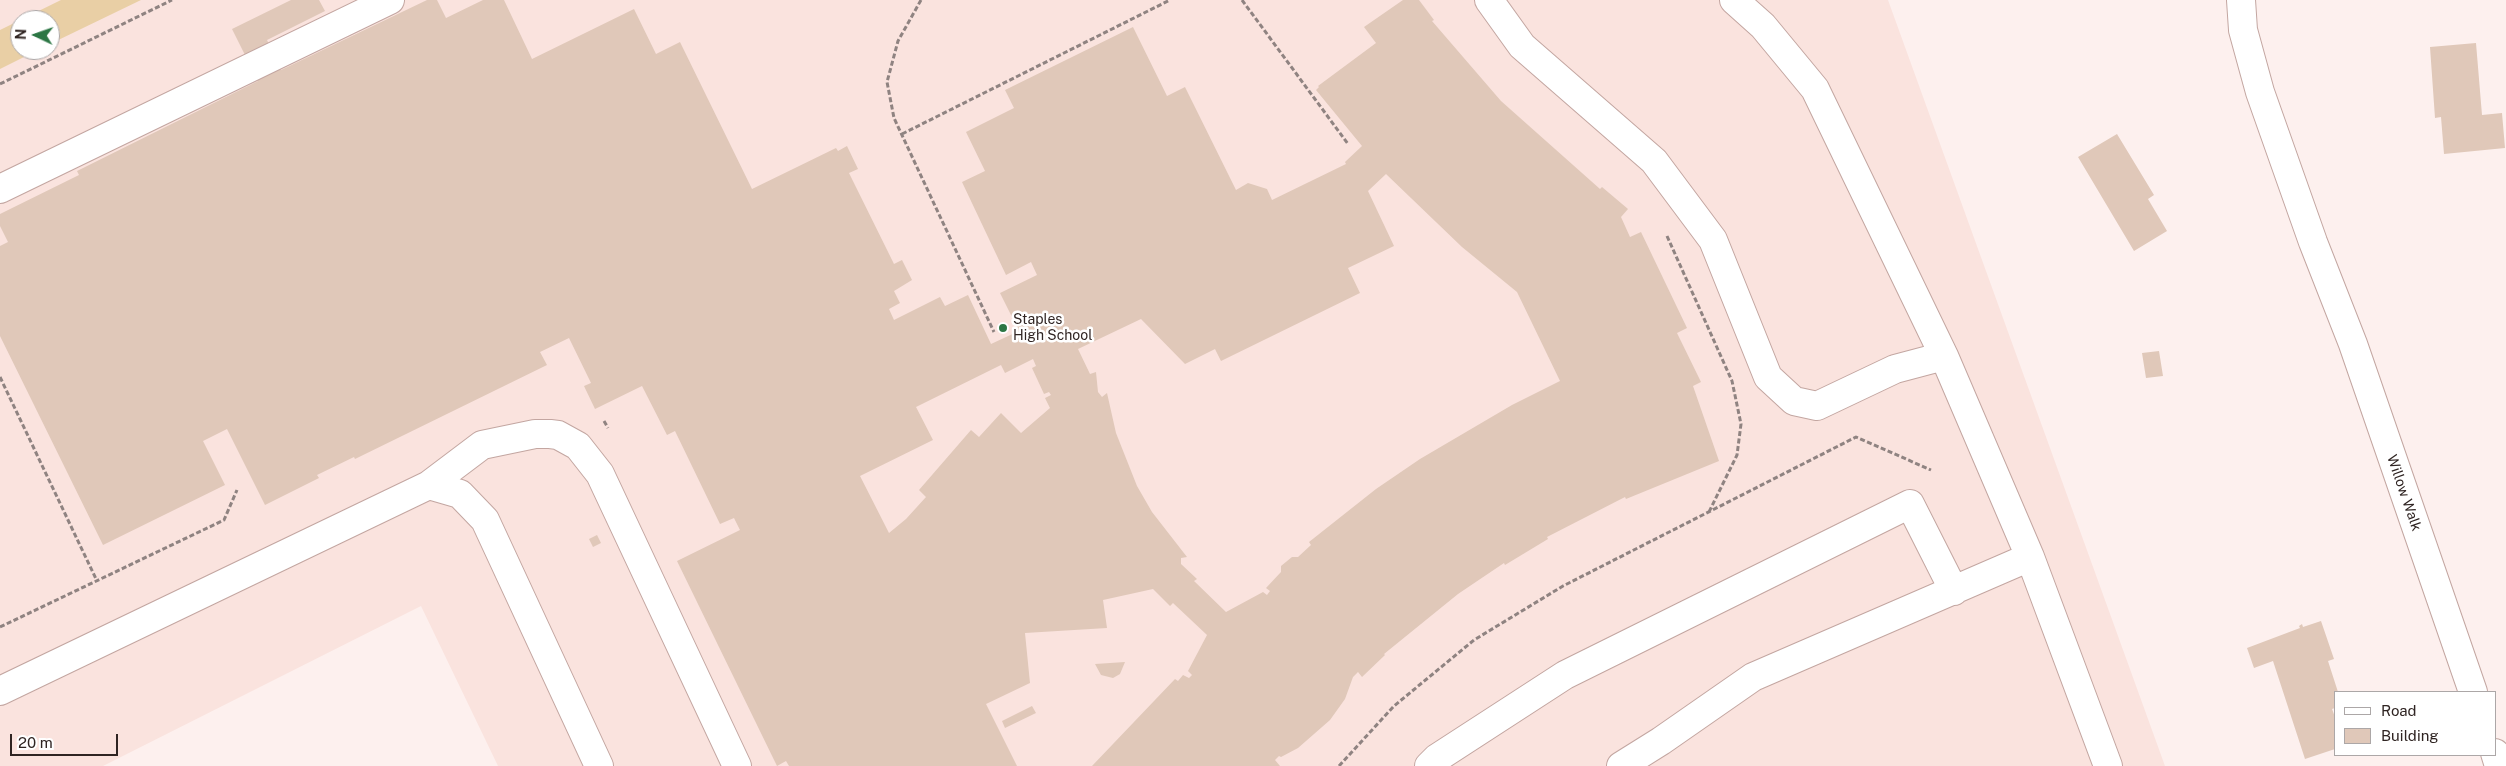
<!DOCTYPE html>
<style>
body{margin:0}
#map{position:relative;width:2506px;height:766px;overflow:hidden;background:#fdf0ee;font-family:"Public Sans",sans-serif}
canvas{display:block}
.legend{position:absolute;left:2334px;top:691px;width:162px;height:65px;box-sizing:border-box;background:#fff;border:1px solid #aca7a7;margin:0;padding:6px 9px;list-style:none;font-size:15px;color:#2f2422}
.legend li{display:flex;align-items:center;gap:10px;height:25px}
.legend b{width:25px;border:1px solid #aca7a7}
.north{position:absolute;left:10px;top:10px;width:50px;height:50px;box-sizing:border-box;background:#fff;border:1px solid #aca7a7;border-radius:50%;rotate:273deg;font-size:14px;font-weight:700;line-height:20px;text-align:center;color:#2f2422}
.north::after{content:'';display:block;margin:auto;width:18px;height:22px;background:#2c7644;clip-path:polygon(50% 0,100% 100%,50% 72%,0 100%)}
.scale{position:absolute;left:10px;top:734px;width:108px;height:22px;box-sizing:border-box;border:2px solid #2f2422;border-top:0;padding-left:6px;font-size:15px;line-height:18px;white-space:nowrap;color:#2f2422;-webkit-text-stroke:4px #fff;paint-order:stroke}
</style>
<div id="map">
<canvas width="2506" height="766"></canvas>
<ul class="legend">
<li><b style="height:6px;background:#fff"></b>Road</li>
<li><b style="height:14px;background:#e0c8b9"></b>Building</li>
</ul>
<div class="north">N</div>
<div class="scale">20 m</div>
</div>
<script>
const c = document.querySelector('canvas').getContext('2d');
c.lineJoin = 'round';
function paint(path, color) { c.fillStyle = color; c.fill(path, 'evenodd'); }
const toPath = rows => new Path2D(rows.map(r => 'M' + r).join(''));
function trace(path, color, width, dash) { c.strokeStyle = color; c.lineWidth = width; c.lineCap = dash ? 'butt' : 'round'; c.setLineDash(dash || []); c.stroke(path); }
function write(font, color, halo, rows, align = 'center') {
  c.font = font + ' "Public Sans",sans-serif'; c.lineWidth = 5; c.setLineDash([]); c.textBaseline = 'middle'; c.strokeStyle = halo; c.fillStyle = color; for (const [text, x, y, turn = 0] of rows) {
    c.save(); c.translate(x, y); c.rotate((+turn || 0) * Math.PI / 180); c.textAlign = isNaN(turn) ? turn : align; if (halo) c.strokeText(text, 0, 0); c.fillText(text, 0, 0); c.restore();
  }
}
const built = toPath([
 [0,0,1888,0,2165,766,498,766,421,606,103,766,0,766],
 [20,20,50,20,50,50,20,50]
]);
const green = toPath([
 [61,0,141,0,50,44,50,20,20,20,20,50,38,50,0,69,0,30]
]);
const building = toPath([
 [291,0,319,0,325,11,267,40,281,70,427,0,437,0,446,18,483,0,504,0,532,59,634,9,656,54,680,42,752,189,836,148,838,151,847,146,858,169,849,173,894,264,902,260,912,280,894,291,900,303,889,309,894,320,940,297,945,306,968,295,991,344,1019,331,1000,293,1037,275,1031,262,1006,275,962,182,985,171,966,132,1014,108,1005,90,1133,27,1167,96,1185,87,1236,190,1248,183,1267,189,1272,200,1346,164,1345,162,1362,146,1316,90,1319,87,1318,86,1376,43,1364,27,1403,0,1419,0,1434,20,1432,21,1501,101,1600,189,1602,187,1628,209,1621,217,1630,237,1641,232,1687,328,1677,333,1701,382,1693,386,1719,461,1626,499,1625,497,1547,537,1548,539,1505,565,1504,563,1458,594,1384,654,1385,655,1362,677,1358,672,1353,677,1345,699,1330,720,1298,748,1281,757,1279,756,1275,760,1280,766,1092,766,1175,679,1178,681,1183,675,1189,678,1192,675,1188,671,1207,635,1173,603,1170,606,1153,589,1103,600,1107,628,1025,633,1030,683,986,704,1017,766,789,766,786,761,777,766,677,561,740,530,734,518,720,524,675,431,667,435,642,386,595,409,584,386,591,383,569,338,540,352,547,365,355,459,354,457,317,475,319,478,265,505,227,429,203,441,225,485,103,545,0,336,0,246,8,242,0,226,0,214,79,175,77,171,258,81,232,29],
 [1386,174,1462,247,1517,292,1560,381,1512,405,1420,459,1376,489,1309,542,1311,545,1298,557,1292,557,1281,566,1281,572,1266,588,1270,591,1267,595,1263,592,1226,612,1194,581,1197,579,1181,564,1181,558,1187,557,1152,512,1137,486,1116,433,1107,393,1102,397,1098,392,1096,372,1090,374,1078,349,1141,319,1185,364,1215,349,1221,361,1360,293,1348,268,1394,246,1368,191],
 [1033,359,1036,366,1032,368,1044,394,1049,392,1051,395,1045,398,1050,408,1021,433,1001,413,979,437,971,430,919,490,926,497,906,519,889,533,860,476,933,440,916,407,1001,365,1005,373],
 [2476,43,2482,115,2502,113,2505,148,2444,154,2441,117,2435,118,2430,47],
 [2117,134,2154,195,2148,199,2167,231,2134,251,2078,157],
 [2159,351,2163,376,2146,378,2142,353],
 [597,535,601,543,593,547,589,539],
 [2321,621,2334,659,2328,661,2338,692,2335,692,2335,708,2332,709,2335,717,2335,749,2305,759,2273,661,2254,668,2247,648,2300,628,2299,626,2302,624,2303,627],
 [1125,662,1120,674,1113,678,1101,675,1095,664],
 [1032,706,1036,713,1005,728,1002,721]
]);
const path = toPath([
 [921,0,898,41,887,82,894,118,994,332],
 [1242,0,1348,144],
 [0,84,172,0],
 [902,134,1170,0],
 [1667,236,1732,381,1741,424,1737,455,1709,512],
 [0,377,97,581],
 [604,421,608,428],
 [0,627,224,520,237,490],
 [1339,766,1394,706,1474,640,1563,586,1856,437,1931,470]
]);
const minor = toPath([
 [1489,0,1522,46,1654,161,1713,240,1768,377,1794,401,1817,406,1895,369,1944,356],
 [2241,0,2243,30,2260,92,2313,242,2353,344,2473,692],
 [0,189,390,0],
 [429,485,460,494,485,520,599,766],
 [2030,557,2108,766],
 [0,691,429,485,482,445,535,434,550,434,558,435,578,446,600,474,737,766],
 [2495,753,2499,766],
 [1429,766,1437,758,1565,675,1910,504,1954,591],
 [1621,766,1661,741,1753,677,2030,557,1944,356,1815,89,1763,26,1734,0]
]);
const markers = [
 [1003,328,5,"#2c7644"]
];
const poiNames = [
 ["Staples",1013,320],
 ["High School",1013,336]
];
const streetNames = [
 ["Willow Walk",2404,493,71]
];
paint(built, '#fae3de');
paint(green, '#e9cfa5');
paint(building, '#e0c8b9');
trace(minor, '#c3a6a1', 30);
trace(path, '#8f8381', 3, [5, 2.5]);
trace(minor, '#fff', 28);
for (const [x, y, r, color] of markers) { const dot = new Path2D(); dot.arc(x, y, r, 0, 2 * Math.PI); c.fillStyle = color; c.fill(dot); trace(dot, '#fff', 2); }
write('14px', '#2f2422', '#fff', poiNames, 'left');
write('14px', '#2f2422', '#fff', streetNames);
</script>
